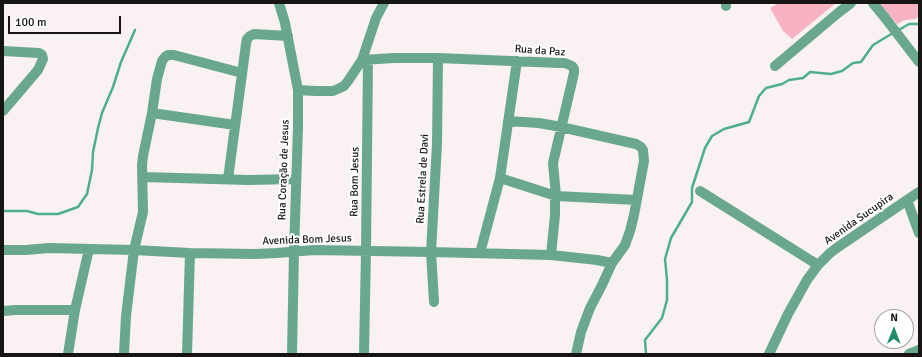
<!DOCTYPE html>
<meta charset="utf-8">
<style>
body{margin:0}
#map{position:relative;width:922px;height:357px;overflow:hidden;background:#faf1f3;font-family:Signika,sans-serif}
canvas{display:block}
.frame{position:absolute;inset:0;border:4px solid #171414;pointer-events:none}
.north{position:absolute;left:874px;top:309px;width:40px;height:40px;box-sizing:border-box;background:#fff;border:1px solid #a2a1a1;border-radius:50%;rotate:1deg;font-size:11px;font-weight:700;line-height:16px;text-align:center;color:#171414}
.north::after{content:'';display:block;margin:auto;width:14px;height:18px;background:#1e8b69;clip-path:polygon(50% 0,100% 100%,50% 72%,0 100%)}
.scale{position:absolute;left:8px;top:16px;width:113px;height:18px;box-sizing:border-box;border:2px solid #171414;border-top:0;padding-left:5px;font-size:12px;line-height:14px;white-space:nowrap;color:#171414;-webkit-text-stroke:3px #fff;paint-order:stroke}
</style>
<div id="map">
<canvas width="922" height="357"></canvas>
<div class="frame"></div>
<div class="north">N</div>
<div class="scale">100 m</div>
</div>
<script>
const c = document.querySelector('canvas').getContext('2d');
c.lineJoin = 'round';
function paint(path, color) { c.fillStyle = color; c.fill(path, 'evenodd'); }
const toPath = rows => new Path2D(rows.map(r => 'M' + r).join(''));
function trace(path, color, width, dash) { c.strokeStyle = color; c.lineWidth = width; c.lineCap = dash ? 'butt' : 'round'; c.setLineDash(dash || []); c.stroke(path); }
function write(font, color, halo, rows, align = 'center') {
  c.font = font + ' Signika,sans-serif'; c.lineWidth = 4; c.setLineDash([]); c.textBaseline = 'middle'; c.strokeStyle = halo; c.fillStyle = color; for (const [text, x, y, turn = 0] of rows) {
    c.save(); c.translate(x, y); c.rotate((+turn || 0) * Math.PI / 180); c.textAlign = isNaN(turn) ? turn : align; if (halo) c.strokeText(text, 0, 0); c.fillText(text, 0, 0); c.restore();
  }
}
const green = toPath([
 [779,3,836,3,792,39,783,31,770,8],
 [879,3,919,3,919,14,916,19,905,20,897,24]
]);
const stream = toPath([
 [897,31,909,24,919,24],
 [3,211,27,211,38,214,58,214,78,207,87,194,92,170,93,152,98,128,102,113,113,87,121,62,135,30],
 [646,354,645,340,662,318,667,300,667,280,665,259,671,238,692,202,692,188,705,148,712,136,724,129,749,122,759,96,766,88,782,84,789,80,803,78,810,72,831,74,842,71,853,63,861,62,873,45,893,33]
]);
const minor = toPath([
 [279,3,285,23,298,90,298,127,294,252,292,354],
 [873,3,886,19,919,62],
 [726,6,726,3],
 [3,51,39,53,42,55,43,59,38,70,3,111],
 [362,60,394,58,438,58,560,63,565,63,572,66,574,69,574,73,553,163,556,196,555,202,555,215,551,255],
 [775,66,838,13,851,3],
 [298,90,316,91,333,91,340,88,344,86,348,81,362,60,376,18,384,3],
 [152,113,235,125],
 [508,121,539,123,561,127,636,144,641,147,643,150,644,161,634,215,630,231,625,245,612,263,602,285,590,308,581,332,576,354],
 [143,177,248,180,296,179],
 [500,178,556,196,636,200],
 [228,179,246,44,247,39,250,36,254,34,288,36],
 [700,191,818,265],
 [907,200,919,233],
 [3,250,26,250,49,248,134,250,190,253,255,254,277,253,314,250,431,252,551,255,597,260,612,263],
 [480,253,500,178,517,61],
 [434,302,431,252,437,144,438,58],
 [3,311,16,310,75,310],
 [68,354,75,310,89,249],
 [124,354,126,316,134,250,143,212,142,165,143,156,152,113,157,79,162,61,165,57,168,55,174,55,242,73],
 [187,354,190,253],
 [364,354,366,251,368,59],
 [769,354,788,314,807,280,818,265,830,253,838,247,919,192],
 [909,354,919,350]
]);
const streetNames = [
 ["Rua da Paz",540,51,4],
 ["Rua Coração de Jesus",284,170,-88],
 ["Rua Estrela de Davi",423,179,-87],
 ["Rua Bom Jesus",355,182,-89],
 ["Avenida Sucupira",859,219,-35],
 ["Avenida Bom Jesus",307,240,-2]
];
paint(green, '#f7b3c1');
trace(stream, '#4daf8c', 2.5);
trace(minor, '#69a78e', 10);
write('11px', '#171414', '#fff', streetNames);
</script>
